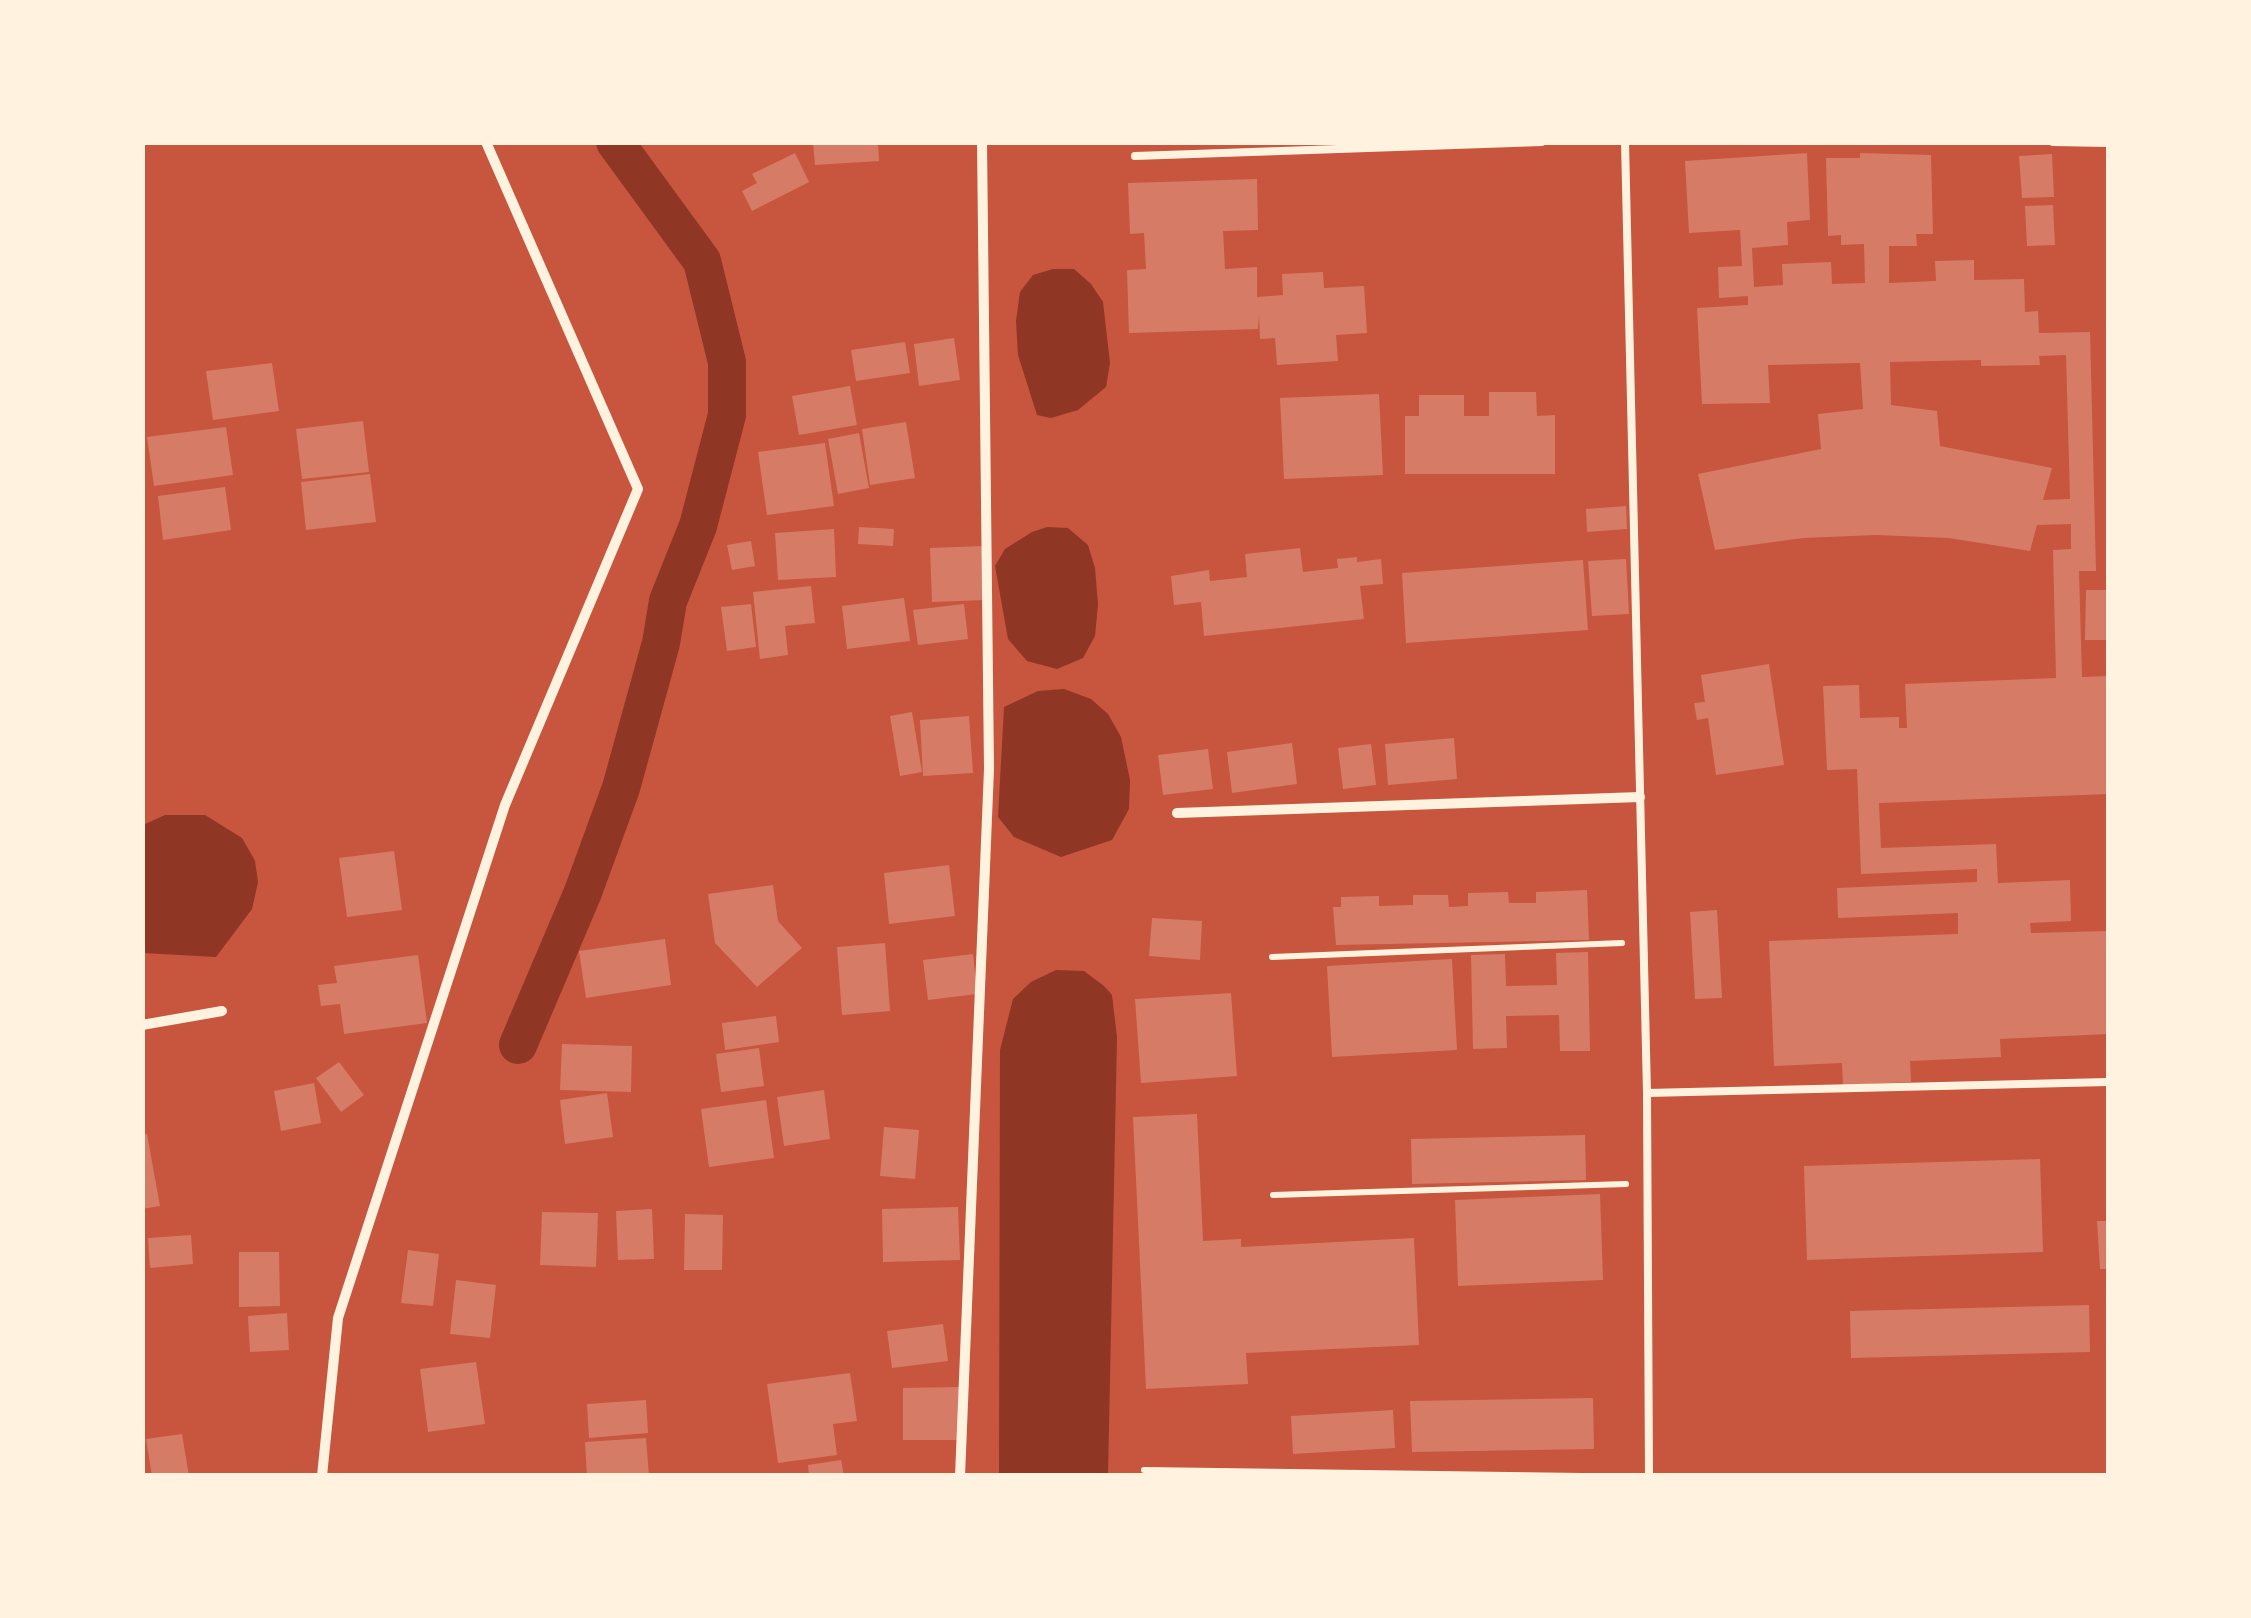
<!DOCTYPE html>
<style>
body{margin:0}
#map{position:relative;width:2251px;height:1618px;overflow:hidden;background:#c8553d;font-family:Roboto,sans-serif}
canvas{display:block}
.frame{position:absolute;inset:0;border:145px solid #fff3e0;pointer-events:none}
</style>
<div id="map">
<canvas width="2251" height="1618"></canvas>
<div class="frame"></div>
</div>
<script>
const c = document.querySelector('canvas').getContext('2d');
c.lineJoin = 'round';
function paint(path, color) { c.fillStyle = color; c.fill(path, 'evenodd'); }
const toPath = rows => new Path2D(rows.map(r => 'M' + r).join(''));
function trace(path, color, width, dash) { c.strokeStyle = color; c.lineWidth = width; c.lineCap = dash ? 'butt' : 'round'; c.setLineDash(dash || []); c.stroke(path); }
const water = toPath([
 [1053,269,1074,269,1091,284,1103,302,1110,363,1106,387,1078,410,1051,418,1037,415,1018,355,1016,321,1020,292,1033,275],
 [1047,527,1068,528,1088,545,1095,568,1098,604,1095,636,1083,658,1057,669,1027,661,1008,639,995,566,1005,549,1032,532],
 [1064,689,1091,699,1108,714,1121,737,1130,780,1129,809,1112,840,1061,857,1014,837,998,817,1004,707,1038,691],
 [165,815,205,815,242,838,255,861,258,882,252,909,216,957,143,953,143,825],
 [1056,970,1084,971,1104,986,1112,995,1117,1037,1108,1475,999,1475,1000,1050,1013,999,1031,982]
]);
const canal = toPath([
 [518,1045,583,892,621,788,661,643,668,601,698,526,727,415,727,362,702,261,615,142]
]);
const building = toPath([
 [813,142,878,142,879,161,815,165],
 [795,153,809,182,752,211,742,191,757,183,752,174],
 [1807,153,1810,220,1787,222,1788,245,1752,248,1754,287,1783,285,1782,264,1831,262,1832,284,1865,283,1864,244,1841,245,1841,235,1828,236,1826,158,1860,158,1860,153,1931,155,1933,234,1916,234,1917,246,1889,246,1889,283,1936,281,1935,261,1974,260,1974,280,2024,279,2025,312,2038,311,2039,333,2090,332,2096,571,2079,571,2082,677,2108,676,2108,794,1879,803,1881,848,1996,844,1998,883,2070,880,2071,921,2030,923,2031,933,2108,931,2108,1034,2000,1039,2001,1057,1910,1061,1911,1082,1843,1085,1842,1063,1774,1066,1769,941,1958,934,1958,913,1838,918,1837,888,1977,882,1977,869,1861,874,1857,769,1827,770,1823,686,1859,685,1860,718,1899,717,1899,728,1907,728,1905,684,2056,678,2053,550,2071,549,2071,524,2037,525,2030,551,1949,538,1876,535,1803,538,1715,550,1698,474,1821,449,1818,414,1863,409,1860,363,1768,365,1770,403,1702,404,1697,308,1748,305,1748,296,1719,298,1718,267,1742,266,1740,230,1689,233,1685,161],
 [2066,355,2070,499,2043,500,2052,468,1940,446,1937,411,1891,405,1890,362,1981,360,1981,366,2040,365,2039,356],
 [2052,154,2054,197,2022,198,2019,156],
 [1257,179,1258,230,1223,231,1225,269,1257,267,1257,297,1283,295,1282,274,1323,272,1324,288,1364,286,1367,333,1336,335,1338,361,1277,365,1275,338,1260,339,1259,315,1258,329,1129,333,1127,270,1146,269,1144,233,1130,234,1128,183],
 [2053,205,2055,245,2027,246,2025,206],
 [954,338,960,380,919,386,914,344],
 [905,342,910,373,856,381,851,350],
 [272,363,279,411,213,420,206,371],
 [850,386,857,425,799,435,792,396],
 [1489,392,1536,392,1537,416,1555,415,1555,474,1405,474,1405,416,1419,416,1419,395,1464,395,1464,416,1489,416],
 [1379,394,1383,475,1284,479,1280,398],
 [363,421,369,472,302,479,296,429],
 [906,422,915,478,870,485,862,429],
 [226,427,233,475,154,486,147,437],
 [859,433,869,488,838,494,828,439],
 [825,443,834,506,767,515,758,452],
 [370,474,376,522,306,530,301,482],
 [225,487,231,530,163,540,158,496],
 [1626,506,1627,529,1587,532,1586,509],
 [859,527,894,529,893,546,858,544],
 [834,529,836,577,778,580,775,533],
 [751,541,755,566,732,570,727,545],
 [984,546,986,600,932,602,930,548],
 [1300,548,1303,572,1338,568,1337,559,1357,557,1357,562,1381,559,1383,584,1360,586,1364,619,1204,636,1201,602,1174,605,1171,576,1209,570,1210,581,1247,577,1245,554],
 [1626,559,1629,614,1592,616,1588,561],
 [1583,560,1588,630,1406,643,1402,573],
 [811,586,815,623,785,626,788,655,760,659,753,592],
 [2086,590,2108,590,2108,640,2085,640],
 [904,598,910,641,847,649,842,606],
 [751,604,756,647,727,651,721,607],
 [964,604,968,639,918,645,913,610],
 [1769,664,1784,765,1716,775,1708,718,1697,720,1694,703,1705,702,1701,675],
 [912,712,922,772,900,776,890,716],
 [969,716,973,773,923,776,920,720],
 [1454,738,1457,779,1388,785,1385,744],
 [1292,743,1297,784,1232,793,1227,752],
 [1371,744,1376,785,1343,789,1338,748],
 [1208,749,1213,789,1163,795,1158,755],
 [394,851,402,910,347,917,339,858],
 [949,865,955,916,889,924,884,873],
 [773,885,778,921,802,948,757,987,715,943,708,894],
 [1587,890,1589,940,1336,945,1333,907,1341,907,1341,897,1379,896,1379,906,1413,905,1413,895,1448,895,1449,907,1468,906,1468,893,1508,892,1509,903,1536,903,1536,892],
 [1717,910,1722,998,1695,999,1690,912],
 [1152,918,1202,921,1200,960,1149,956],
 [665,939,671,985,586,998,579,951],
 [885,943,890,1011,842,1015,837,947],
 [1588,952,1590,1051,1560,1051,1559,1015,1506,1016,1507,1048,1473,1049,1471,955,1505,954,1506,986,1557,985,1556,953],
 [973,954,977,994,928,1000,923,960],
 [418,955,427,1023,344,1034,340,1004,321,1006,318,985,337,983,334,966],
 [1452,959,1457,1050,1332,1057,1327,966],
 [1231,993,1237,1076,1141,1083,1135,999],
 [776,1016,779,1042,725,1050,722,1023],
 [562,1044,632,1046,631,1092,560,1090],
 [759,1048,764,1086,721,1092,716,1054],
 [339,1062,364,1095,341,1112,316,1078],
 [314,1083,321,1123,281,1131,274,1091],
 [824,1090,830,1139,784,1146,777,1097],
 [607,1093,613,1137,565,1144,560,1100],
 [766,1100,774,1158,709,1167,701,1109],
 [1197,1114,1203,1241,1241,1239,1241,1247,1414,1238,1419,1345,1246,1353,1248,1384,1146,1389,1133,1117],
 [884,1127,919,1130,915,1179,880,1176],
 [147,1134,160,1206,142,1209,142,1135],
 [1585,1135,1586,1180,1412,1184,1411,1139],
 [2040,1159,2043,1252,1807,1260,1804,1166],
 [1600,1194,1603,1280,1458,1286,1455,1200],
 [958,1207,960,1260,883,1262,882,1209],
 [652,1209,654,1259,618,1260,616,1211],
 [542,1212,598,1213,596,1267,540,1265],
 [685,1214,723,1215,722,1270,684,1270],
 [2097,1221,2108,1221,2108,1269,2100,1269],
 [191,1235,193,1264,150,1268,148,1238],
 [408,1250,439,1254,433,1306,401,1303],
 [239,1252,279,1252,280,1306,239,1307],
 [456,1280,496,1285,490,1338,450,1334],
 [2089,1305,2090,1352,1851,1358,1850,1311],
 [287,1313,289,1350,250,1352,248,1316],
 [943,1324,948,1361,892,1368,887,1331],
 [476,1362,485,1424,428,1432,420,1369],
 [850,1373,857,1421,833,1424,837,1455,778,1463,767,1384],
 [960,1387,961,1440,903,1440,903,1388],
 [1593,1398,1594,1449,1412,1452,1410,1401],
 [646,1400,648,1433,589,1438,587,1404],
 [1393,1410,1395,1448,1293,1454,1291,1416],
 [182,1434,189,1476,152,1476,146,1439],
 [646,1438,649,1476,587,1476,585,1442],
 [841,1460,844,1476,809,1476,808,1465]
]);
const path = toPath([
 [1272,957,1622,943],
 [1273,1195,1626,1184],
 [1144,1470,1582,1476]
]);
const service = toPath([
 [1625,142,1647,1093,1649,1476],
 [2053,142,2108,143],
 [1135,156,1542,142],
 [1647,1093,2108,1082]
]);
const minor = toPath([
 [1177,813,1640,797],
 [142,1025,222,1011],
 [322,1476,338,1318,505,805,638,489,486,142],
 [960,1476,989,769,982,142]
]);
paint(water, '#8f3625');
trace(canal, '#8f3625', 38);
paint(building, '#d67c66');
trace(path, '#fff3e0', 6);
trace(service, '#fff3e0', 8);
trace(minor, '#fff3e0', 10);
</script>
